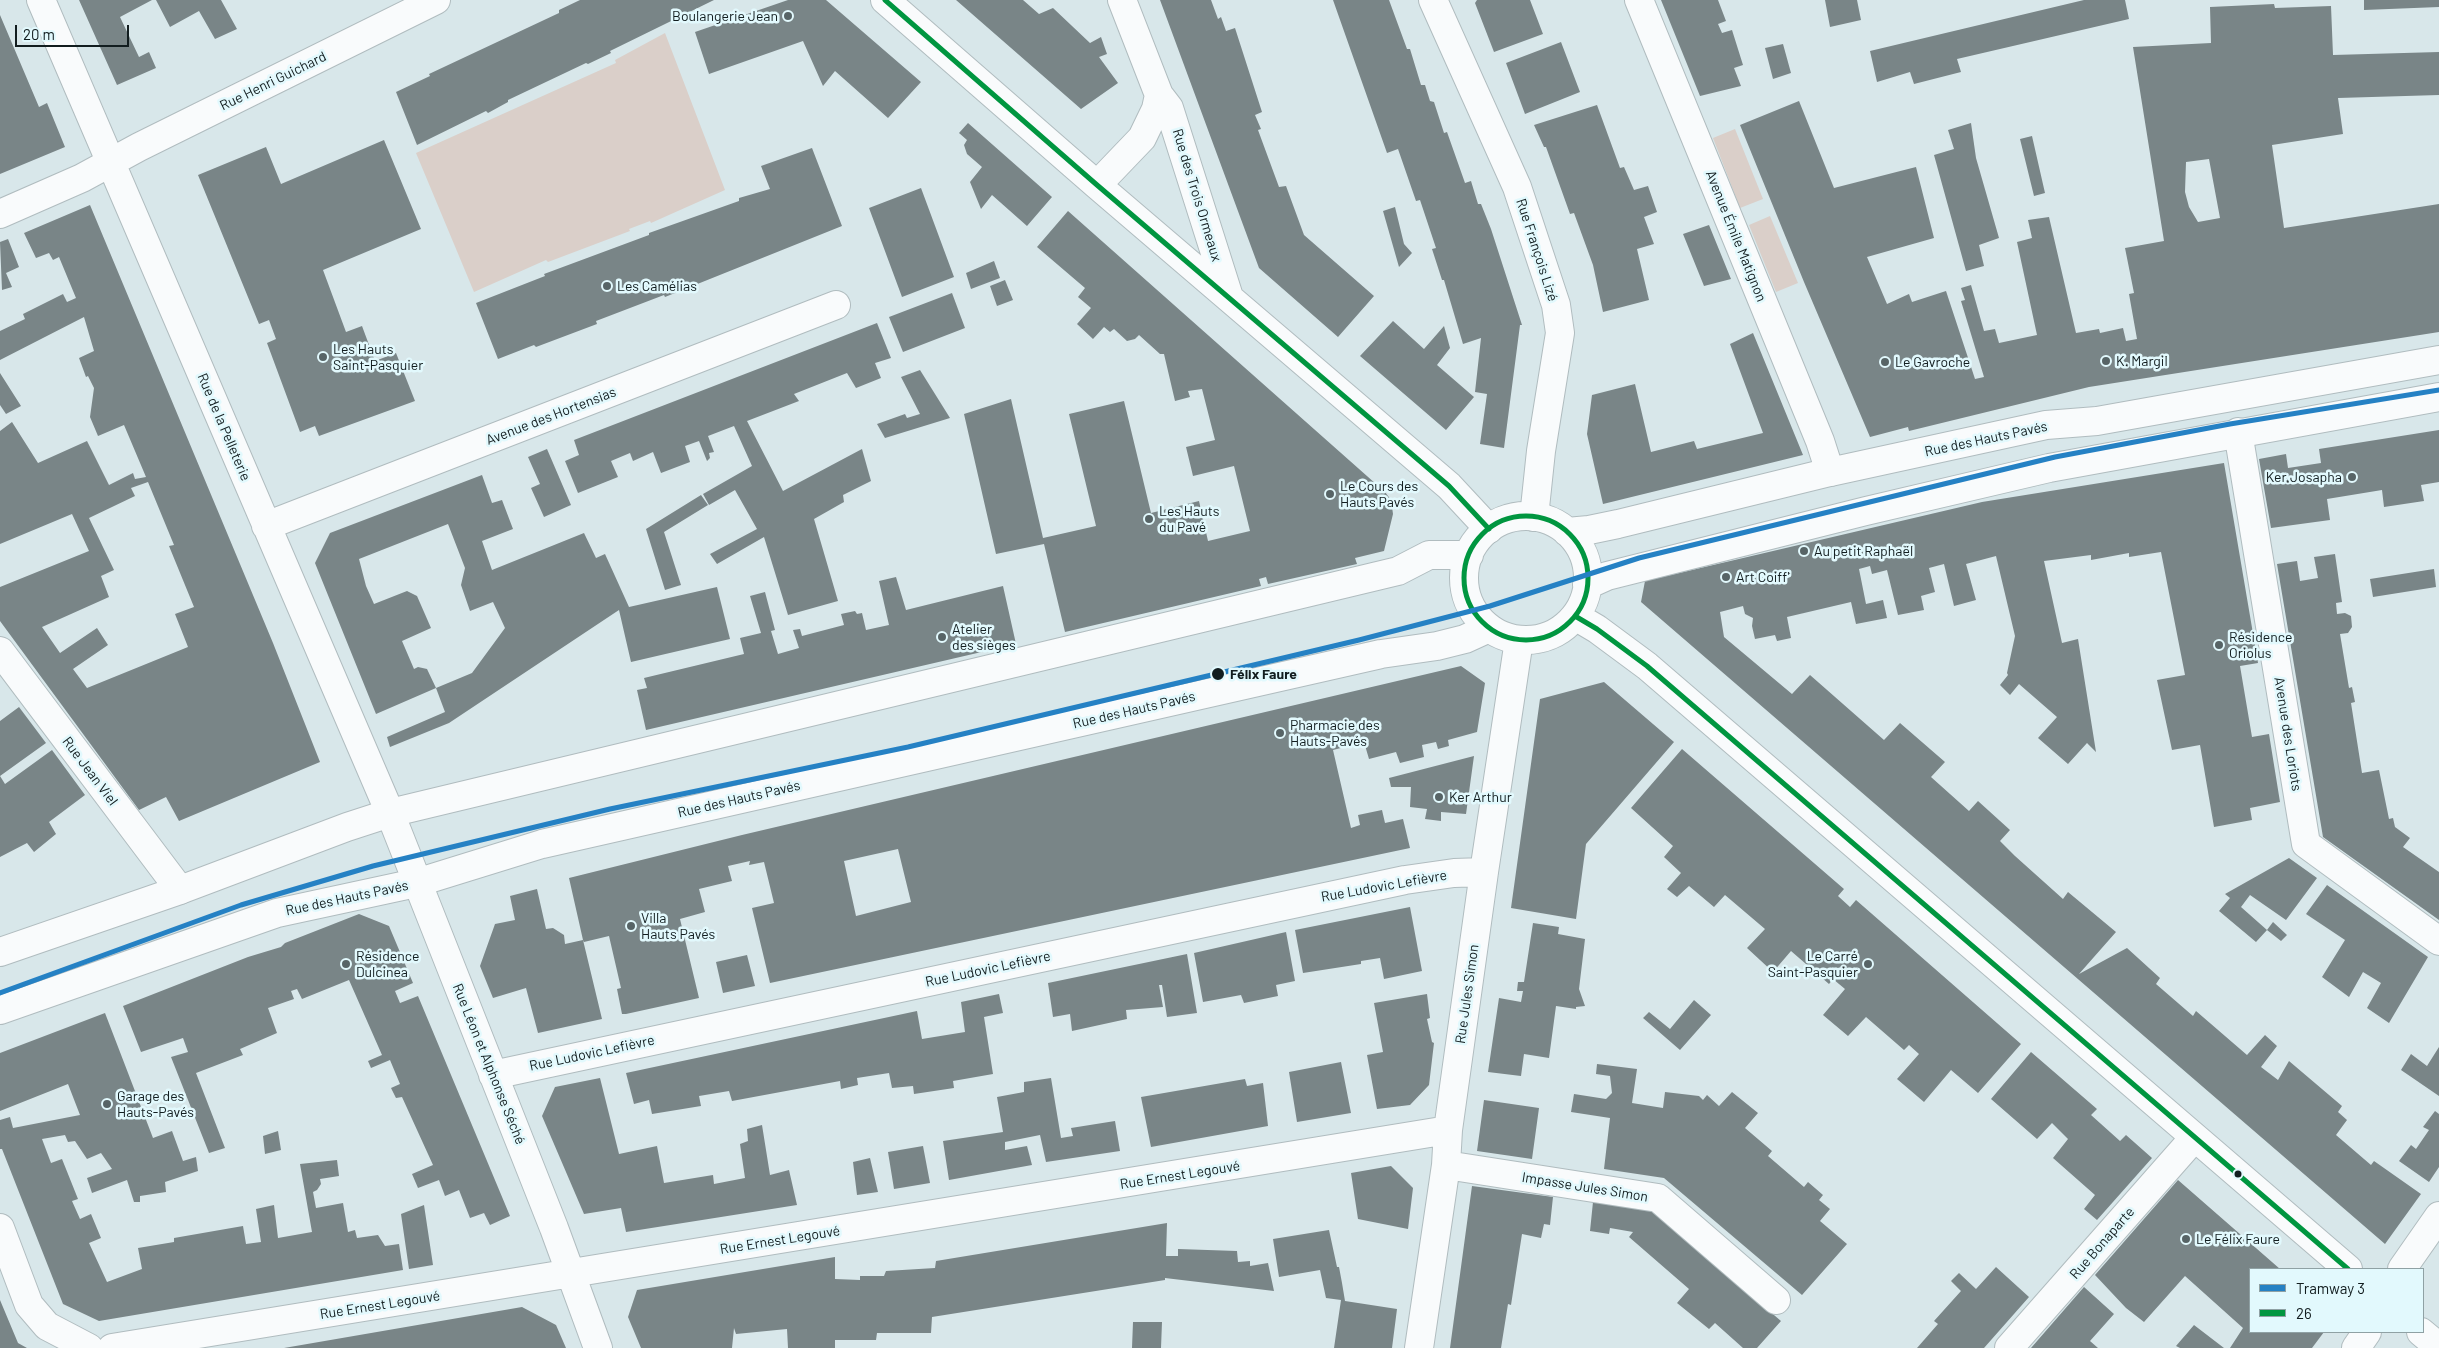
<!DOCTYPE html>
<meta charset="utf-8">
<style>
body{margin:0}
#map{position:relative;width:2439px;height:1348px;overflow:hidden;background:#d8e7ea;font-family:Barlow,sans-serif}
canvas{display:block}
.legend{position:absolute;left:2249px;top:1268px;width:175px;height:65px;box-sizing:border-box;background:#e2f9fd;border:1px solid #8fa1a4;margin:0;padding:6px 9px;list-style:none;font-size:15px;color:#121d1f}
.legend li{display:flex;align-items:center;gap:10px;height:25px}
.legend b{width:25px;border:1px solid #8fa1a4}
.scale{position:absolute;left:15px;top:25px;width:114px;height:22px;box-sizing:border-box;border:2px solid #121d1f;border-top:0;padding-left:6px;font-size:15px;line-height:18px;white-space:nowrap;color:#121d1f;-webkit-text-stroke:4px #e2f9fd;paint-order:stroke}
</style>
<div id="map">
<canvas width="2439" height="1348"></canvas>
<ul class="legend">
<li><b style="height:6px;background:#2581c4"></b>Tramway 3</li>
<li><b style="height:6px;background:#009640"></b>26</li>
</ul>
<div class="scale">20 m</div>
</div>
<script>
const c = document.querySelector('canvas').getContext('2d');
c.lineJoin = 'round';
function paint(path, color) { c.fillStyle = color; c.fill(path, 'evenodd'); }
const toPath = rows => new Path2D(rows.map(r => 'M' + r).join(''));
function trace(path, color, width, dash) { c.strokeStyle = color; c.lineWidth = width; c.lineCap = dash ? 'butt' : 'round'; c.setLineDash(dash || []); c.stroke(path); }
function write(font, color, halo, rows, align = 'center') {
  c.font = font + ' Barlow,sans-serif'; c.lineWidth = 5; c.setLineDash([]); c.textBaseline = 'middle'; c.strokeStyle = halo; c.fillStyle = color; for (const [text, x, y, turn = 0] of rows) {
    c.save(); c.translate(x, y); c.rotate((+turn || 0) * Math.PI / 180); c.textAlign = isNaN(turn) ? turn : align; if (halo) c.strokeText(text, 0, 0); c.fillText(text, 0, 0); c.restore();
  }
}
const green = toPath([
 [665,33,725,190,651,223,650,221,629,229,630,231,548,262,546,260,474,292,416,153,616,63,615,60],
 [1735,129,1763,199,1740,208,1713,138],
 [1770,216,1798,283,1776,292,1749,225]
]);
const building = toPath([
 [79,0,152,0,120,17,139,57,149,52,156,68,117,85],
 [156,0,221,0,237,29,215,39,199,11,170,27],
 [580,0,714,0,610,51,611,53,588,64,586,63,508,100,508,102,488,113,486,111,417,145,396,92,430,76,429,74,559,13,559,10],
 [788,0,826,0,921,82,888,118,835,71,823,86,803,41,709,74,695,32],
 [956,0,1023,0,1039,14,1053,8,1090,43,1101,37,1107,54,1099,57,1118,83,1081,109],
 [1160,0,1211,0,1218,19,1221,17,1226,31,1235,28,1262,112,1255,115,1261,129,1258,130,1279,187,1286,186,1304,235,1374,296,1338,337,1259,268],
 [1333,0,1389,0,1407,49,1410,49,1421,85,1425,85,1430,101,1434,102,1444,133,1447,132,1465,183,1471,181,1478,204,1481,204,1491,229,1522,325,1520,325,1504,448,1480,444,1487,394,1475,392,1481,338,1463,344,1444,280,1442,280,1432,249,1436,248,1420,200,1416,201,1398,149,1387,153],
 [1477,0,1530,0,1543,34,1494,52,1475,3],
 [1661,0,1718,0,1726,21,1718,24,1722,33,1732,30,1743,65,1734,68,1741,86,1700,96],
 [1825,0,1857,0,1861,20,1830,27],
 [2084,0,2125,0,2129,19,1957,59,1961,72,1914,84,1910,72,1877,82,1870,51],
 [2364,0,2439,0,2439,7,2364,10],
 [2274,4,2275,8,2331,6,2333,55,2439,52,2439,95,2338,98,2343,134,2272,145,2284,228,2439,204,2439,332,2089,387,1909,431,1908,427,1870,437,1804,282,1740,125,1799,101,1834,188,1916,167,1934,238,1867,257,1887,304,1909,294,1912,302,1946,291,1975,379,1984,377,1961,301,1965,300,1961,288,1971,285,1984,331,1995,329,1999,343,2037,335,2017,242,2032,238,2028,220,2049,217,2076,333,2099,329,2100,333,2123,328,2126,341,2137,339,2129,294,2134,293,2125,248,2164,241,2133,47,2211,43,2210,7],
 [2209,159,2220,218,2198,222,2189,207,2185,192,2186,162],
 [0,15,39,107,47,103,65,147,0,174],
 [1561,42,1580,92,1525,114,1506,63],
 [1783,44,1791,73,1773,79,1765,48],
 [1597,105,1620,168,1624,167,1634,190,1648,186,1657,212,1644,217,1654,244,1637,249,1649,300,1603,312,1593,265,1574,213,1570,214,1546,147,1544,147,1534,125],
 [968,123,1052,197,1027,226,992,195,981,209,970,182,982,167,967,154,964,145,967,140,959,133],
 [1971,123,1976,158,1999,238,1979,245,1984,266,1966,271,1934,155,1954,149,1948,130],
 [2032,136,2045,193,2034,196,2020,139],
 [384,140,421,229,323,270,346,332,362,326,375,361,396,353,415,401,319,436,315,426,300,432,267,343,276,339,269,320,259,324,198,175,266,147,281,184],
 [812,148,842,226,665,297,664,295,596,321,597,324,536,347,534,345,498,359,476,303,545,276,544,274,649,235,649,233,739,201,739,198,770,189,761,166],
 [921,188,954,277,902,297,869,208],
 [90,205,273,643,320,762,179,821,166,797,139,810,0,621,0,587,89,551,72,514,0,544,0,431,12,422,38,463,87,441,109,485,133,473,135,479,146,477,124,425,98,436,90,417,94,388,88,376,86,377,79,358,94,351,84,317,0,360,0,331,25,319,23,314,63,294,67,302,76,298,59,257,53,260,49,253,36,258,24,233],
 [148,482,174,545,169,546,194,607,175,614,188,647,87,688,73,669,108,645,97,628,60,653,42,627,109,597,101,576,114,570,89,518,135,496,131,488],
 [1395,207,1404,244,1412,253,1399,267,1383,211],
 [1068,211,1385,492,1391,500,1393,514,1384,551,1355,558,1357,564,1268,584,1266,577,1259,579,1261,586,1065,632,1044,544,996,554,964,414,1011,399,1043,538,1096,526,1069,414,1124,401,1151,513,1199,501,1208,541,1250,531,1234,466,1193,476,1186,447,1215,440,1202,389,1188,391,1190,397,1175,401,1164,354,1160,354,1139,335,1135,339,1127,341,1114,329,1110,332,1104,327,1093,339,1077,324,1091,308,1078,297,1085,288,1037,247],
 [1709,225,1731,279,1704,286,1683,234],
 [8,239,19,267,6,273,12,287,2,290,0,242],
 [994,261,1000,278,971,289,966,273],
 [1005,280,1013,300,997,306,990,286],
 [952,293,965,328,903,352,889,317],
 [1393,321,1424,349,1444,326,1450,348,1437,365,1474,397,1446,430,1360,356],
 [877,323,891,358,875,363,881,378,856,388,847,373,794,394,799,401,747,421,783,491,862,449,871,481,843,495,844,502,814,519,838,601,788,615,764,537,717,564,710,554,757,529,735,490,709,505,703,494,752,466,734,426,708,436,714,452,709,453,710,458,707,461,699,441,685,446,690,462,661,473,653,452,633,461,630,453,611,461,618,477,578,493,565,461,579,455,574,440],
 [1753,333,1803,455,1603,504,1587,434,1592,395,1635,384,1651,452,1694,441,1697,449,1763,433,1730,344],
 [920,370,950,418,885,438,877,424,905,414,907,418,920,414,901,377],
 [0,373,21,406,6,414,0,405],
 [2439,430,2439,482,2421,485,2424,501,2384,507,2382,490,2327,499,2330,520,2271,528,2259,459,2286,454,2288,468,2321,463,2319,449],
 [547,449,571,505,544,517,531,488,540,484,528,457],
 [2224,463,2258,663,2240,666,2252,737,2269,734,2280,802,2250,808,2252,820,2214,827,2200,745,2172,750,2157,680,2185,675,2161,552,2129,557,2129,553,2091,560,2091,555,2044,561,2062,643,2078,639,2096,752,2087,743,2068,764,2038,738,2057,717,2019,684,2010,695,2000,685,2008,675,2007,673,2015,636,1996,556,1966,564,1976,600,1954,606,1944,564,1929,568,1935,592,1921,596,1924,610,1898,615,1887,570,1872,574,1870,566,1859,569,1866,604,1883,600,1887,618,1856,624,1851,602,1787,617,1791,638,1777,641,1775,635,1755,639,1752,626,1753,618,1745,614,1743,606,1720,612,1724,637,1792,694,1810,675,1884,740,1900,723,1945,762,1931,777,1969,811,1978,801,2010,830,2000,841,2015,856,2063,899,2068,892,2116,932,2079,974,2127,948,2160,978,2156,984,2193,1016,2196,1011,2247,1055,2265,1035,2277,1046,2261,1067,2278,1080,2289,1061,2342,1106,2338,1112,2347,1120,2336,1135,2371,1165,2374,1161,2421,1194,2385,1244,1641,602,1645,581,1982,502],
 [482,475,492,503,502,500,513,529,482,541,492,570,584,533,596,558,605,554,629,607,717,587,730,639,631,662,619,610,449,723,390,747,387,737,445,712,436,688,472,673,505,628,493,602,470,611,461,585,465,568,448,524,359,559,366,586,374,604,407,591,417,596,431,628,402,641,414,669,418,667,427,669,436,688,376,714,315,563,330,533],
 [701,495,708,505,664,532,681,585,665,590,646,529],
 [2335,554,2342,602,2336,603,2337,614,2345,613,2351,616,2352,627,2348,633,2340,634,2349,688,2352,687,2355,702,2351,703,2362,773,2379,770,2389,819,2393,818,2395,827,2410,838,2403,847,2439,872,2439,920,2323,837,2277,564,2297,561,2300,581,2318,578,2314,557],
 [2434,569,2436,587,2373,597,2370,579],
 [896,577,906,610,1003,586,1016,644,646,730,637,690,647,688,644,678,744,654,740,638,761,633,750,596,765,592,775,630,771,631,778,654,799,648,793,630,800,629,802,636,844,625,841,614,855,611,857,614,862,613,866,630,889,625,879,581],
 [1461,666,1485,683,1477,732,1448,740,1449,746,1438,749,1436,742,1422,745,1424,757,1400,763,1396,752,1369,759,1364,742,1333,750,1351,828,1360,825,1358,815,1382,810,1385,823,1403,819,1410,848,770,983,752,908,774,903,764,862,749,865,750,861,728,866,732,881,699,889,705,912,680,919,699,998,626,1014,622,1014,617,989,621,988,609,936,584,942,583,940,569,878,742,835],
 [898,849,911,902,856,916,844,861],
 [1604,682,1674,742,1586,844,1576,919,1511,908,1540,699],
 [19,707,46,743,0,776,0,721],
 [1682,749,1844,889,1838,896,1850,907,1856,900,2021,1044,1978,1093,1951,1070,1924,1102,1897,1079,1919,1054,1909,1045,1904,1050,1866,1017,1848,1036,1823,1015,1845,989,1833,979,1829,984,1791,951,1773,972,1747,948,1765,929,1725,895,1714,907,1689,886,1677,897,1667,889,1681,873,1664,857,1673,846,1631,808],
 [52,750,85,795,49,822,56,834,34,852,27,843,0,857,0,776,5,784],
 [1474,756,1466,814,1441,812,1441,821,1425,819,1427,809,1410,807,1411,787,1391,787,1389,778],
 [2289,858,2317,878,2286,920,2250,895,2241,907,2267,930,2273,922,2287,935,2281,941,2267,930,2256,942,2219,911,2230,898,2225,894],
 [2327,885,2428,957,2389,1023,2367,1008,2381,983,2363,972,2349,997,2322,977,2345,940,2306,914],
 [537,889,546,929,553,928,564,935,565,944,583,940,602,1019,538,1033,526,988,493,998,480,966,495,924,515,920,510,896],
 [1410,907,1422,971,1384,979,1380,958,1361,961,1361,964,1303,973,1295,930],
 [359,914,389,926,413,983,395,991,400,1003,418,996,510,1216,490,1225,484,1213,470,1218,459,1190,445,1196,439,1180,418,1188,412,1174,433,1165,402,1097,396,1098,391,1088,400,1084,390,1060,371,1068,368,1061,382,1055,349,980,302,999,297,989,291,991,294,999,268,1008,277,1033,240,1049,243,1055,196,1073,225,1148,209,1153,171,1057,188,1052,183,1038,141,1052,123,1006,248,957,281,947,285,943],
 [1533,923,1559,927,1558,934,1585,939,1579,989,1585,1006,1576,1007,1576,1009,1556,1006,1549,1058,1524,1054,1521,1076,1488,1072,1499,998,1521,1002,1523,991,1517,991,1518,982,1524,982],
 [1286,932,1295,981,1276,985,1278,996,1244,1003,1241,995,1203,1002,1194,953],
 [1187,954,1197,1013,1167,1017,1162,985,1159,985,1163,1007,1126,1010,1127,1019,1072,1031,1070,1014,1053,1017,1048,983],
 [747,955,755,986,723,993,716,962],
 [999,994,1003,1013,984,1017,993,1074,953,1081,954,1088,914,1094,913,1086,892,1088,889,1073,857,1078,858,1085,841,1089,840,1081,732,1101,729,1091,699,1096,701,1106,652,1114,649,1100,634,1104,626,1073,917,1011,922,1039,965,1032,961,1002],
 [1427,994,1430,1018,1427,1019,1432,1042,1434,1043,1429,1085,1410,1105,1377,1109,1367,1055,1383,1052,1374,1003],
 [1694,1000,1711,1015,1680,1050,1643,1018,1649,1012,1670,1029],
 [105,1013,153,1138,172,1131,183,1161,196,1157,198,1171,165,1182,166,1192,140,1196,140,1202,134,1202,127,1180,92,1193,87,1178,112,1169,101,1153,87,1159,75,1141,68,1142,65,1135,42,1139,51,1163,62,1159,78,1199,72,1201,80,1219,91,1214,101,1238,89,1243,107,1282,142,1269,138,1248,174,1242,174,1238,243,1226,246,1244,261,1242,256,1209,274,1205,278,1238,312,1232,300,1164,337,1160,339,1176,320,1179,321,1184,317,1190,313,1192,316,1208,343,1203,348,1232,355,1230,357,1238,378,1235,385,1246,399,1244,403,1270,99,1321,63,1304,2,1149,0,1149,0,1120,10,1117,13,1128,80,1115,68,1084,0,1111,0,1053],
 [2439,1047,2439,1096,2401,1070,2411,1054,2427,1066],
 [2031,1052,2097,1109,2091,1115,2120,1141,2126,1135,2152,1158,2097,1220,2084,1209,2095,1195,2053,1158,2068,1139,2052,1123,2037,1139,1991,1099],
 [1341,1062,1351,1113,1297,1122,1289,1072],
 [1597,1064,1637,1069,1632,1103,1663,1108,1665,1092,1699,1096,1703,1100,1707,1095,1719,1106,1732,1092,1758,1113,1745,1128,1772,1151,1768,1156,1804,1187,1808,1182,1823,1195,1819,1200,1830,1209,1820,1221,1847,1244,1802,1295,1664,1178,1604,1169,1610,1118,1571,1112,1574,1094,1606,1099,1612,1093,1610,1076,1596,1074],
 [600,1078,619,1154,657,1146,664,1183,713,1175,714,1184,745,1178,740,1144,748,1141,747,1129,762,1125,770,1175,789,1170,797,1205,626,1232,621,1208,584,1214,542,1116,555,1087],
 [1051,1078,1061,1138,1073,1136,1071,1128,1115,1121,1120,1151,1046,1162,1040,1135,1005,1142,1005,1150,1027,1146,1032,1165,949,1180,943,1141,1003,1132,997,1097,1024,1092,1024,1082],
 [1245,1079,1247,1086,1263,1083,1268,1126,1151,1147,1141,1097],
 [1484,1100,1539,1108,1532,1159,1477,1151],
 [2435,1111,2439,1114,2439,1167,2429,1182,2399,1161,2411,1145,2416,1149,2429,1130,2423,1127],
 [278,1131,281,1150,265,1154,263,1136],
 [923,1146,930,1183,894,1189,888,1152],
 [870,1158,878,1192,857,1195,853,1162],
 [1391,1166,1413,1188,1408,1229,1358,1219,1351,1173],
 [2178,1180,2280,1269,2250,1269,2250,1332,2324,1332,2312,1348,2230,1348,2243,1328,2185,1276,2144,1322,2126,1308,2095,1275],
 [1472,1186,1553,1197,1550,1225,1544,1224,1541,1238,1522,1234,1511,1305,1508,1304,1501,1348,1450,1348],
 [1593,1202,1652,1211,1781,1321,1757,1348,1743,1348,1715,1323,1709,1329,1677,1303,1689,1289,1629,1237,1633,1232,1610,1228,1609,1234,1590,1231],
 [424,1205,433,1265,409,1269,401,1214],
 [1167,1223,1166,1256,1178,1256,1178,1249,1237,1251,1238,1262,1250,1261,1250,1266,1268,1263,1274,1291,1165,1278,1165,1280,932,1317,931,1333,877,1333,876,1340,835,1340,835,1348,788,1348,787,1329,736,1334,734,1328,732,1348,641,1348,628,1317,637,1290,835,1257,835,1279,860,1280,860,1276,884,1276,886,1271,935,1268,936,1261],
 [1329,1230,1337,1267,1339,1267,1342,1283,1345,1301,1397,1309,1392,1348,1334,1348,1341,1300,1326,1298,1320,1270,1279,1277,1273,1239],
 [1996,1267,2029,1297,1984,1348,1917,1348,1938,1324,1934,1321,1961,1291,1951,1281,1959,1273,1976,1289],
 [2084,1287,2114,1314,2090,1341,2098,1348,2031,1348],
 [0,1300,18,1343,27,1348,0,1348],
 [522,1307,556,1325,566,1348,284,1348],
 [1133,1322,1162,1322,1161,1348,1132,1348],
 [2194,1325,2224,1348,2180,1348,2176,1346]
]);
const street = toPath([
 [41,0,390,813,554,1228,598,1348],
 [885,0,1097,185,1449,486,1489,529],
 [1122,0,1159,95,1169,108,1229,297],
 [1433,0,1517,187,1556,305,1560,333,1541,451,1534,517],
 [1639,0,1820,441,1830,472],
 [1097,185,1142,138,1156,109,1159,95],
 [0,214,82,178,139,147,436,0],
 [2238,432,2306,844,2439,941],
 [266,526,836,305],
 [0,651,180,890],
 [493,1075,1405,880,1454,873,1484,872],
 [1446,1165,1658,1198,1776,1300],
 [0,1228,29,1305,47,1326,89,1348],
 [2402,1269,2439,1216],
 [112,1348,1448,1130],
 [1419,1348,1446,1165,1448,1130,1484,872,1519,640],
 [2009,1348,2194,1138],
 [2356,1348,2367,1332]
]);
const secondary = toPath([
 '1464 578a62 62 0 1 1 124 0a62 62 0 1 1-124 0Z',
 [1567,532,1589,530,1618,524,1830,472,2046,425,2097,421,2439,360],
 [1587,585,1607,576,1866,511,2049,468,2439,397],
 [1575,616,1597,629,1647,666,2348,1269],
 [0,952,180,890,347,827,390,813,1398,571,1429,555,1469,555],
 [0,1010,277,913,416,883,542,844,1381,654,1437,646,1465,639,1489,628],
 [2421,1332,2439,1347]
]);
const bus1 = toPath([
 [885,0,1097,185,1449,486,1489,529],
 '1464 578a62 62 0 1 1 124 0a62 62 0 1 1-124 0Z',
 [1575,616,1597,629,1647,666,2348,1269]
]);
const tram1 = toPath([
 [0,993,241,905,373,866,610,809,908,747,1359,640,1490,606,1639,558,2055,457,2230,424,2439,390]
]);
const markers = [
 [788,16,5,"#576466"],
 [607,286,5,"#576466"],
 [323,357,5,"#576466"],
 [2106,361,5,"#576466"],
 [1885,362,5,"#576466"],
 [2352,477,5,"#576466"],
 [1330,494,5,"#576466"],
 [1149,519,5,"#576466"],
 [1804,551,5,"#576466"],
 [1726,577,5,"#576466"],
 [942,637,5,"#576466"],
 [2219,645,5,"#576466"],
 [1218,674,7,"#121d1f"],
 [1280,733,5,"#576466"],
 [1439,797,5,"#576466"],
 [631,926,5,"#576466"],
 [346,964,5,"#576466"],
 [1868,964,5,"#576466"],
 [107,1104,5,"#576466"],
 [2238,1174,4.5,"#121d1f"],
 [2186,1239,5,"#576466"]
];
const poiNames = [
 ["Boulangerie Jean",778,16,"right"],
 ["Les Camélias",617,286],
 ["Les Hauts",333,349],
 ["Saint-Pasquier",333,365],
 ["K. Margil",2116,361],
 ["Le Gavroche",1895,362],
 ["Ker.Josapha",2342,477,"right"],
 ["Le Cours des",1340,486],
 ["Hauts Pavés",1340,502],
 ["Les Hauts",1159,511],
 ["du Pavé",1159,527],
 ["Au petit Raphaël",1814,551],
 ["Art Coiff'",1736,577],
 ["Atelier",952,629],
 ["des sièges",952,645],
 ["Résidence",2229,637],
 ["Oriolus",2229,653],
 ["Pharmacie des",1290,725],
 ["Hauts-Pavés",1290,741],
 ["Ker Arthur",1449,797],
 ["Villa",641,918],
 ["Hauts Pavés",641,934],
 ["Résidence",356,956],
 ["Dulcinea",356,972],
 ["Le Carré",1858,956,"right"],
 ["Saint-Pasquier",1858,972,"right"],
 ["Garage des",117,1096],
 ["Hauts-Pavés",117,1112],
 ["Le Félix Faure",2196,1239]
];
const streetNames = [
 ["Rue Henri Guichard",273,81,-26],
 ["Rue des Trois Ormeaux",1197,195,73],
 ["Avenue Émile Matignon",1736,236,68],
 ["Rue François Lizé",1537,250,72],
 ["Avenue des Hortensias",551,416,-21],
 ["Rue de la Pelleterie",224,427,67],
 ["Rue des Hauts Pavés",1986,439,-12],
 ["Rue des Hauts Pavés",1134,710,-13],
 ["Avenue des Loriots",2288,734,81],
 ["Rue Jean Viel",90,771,53],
 ["Rue des Hauts Pavés",739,799,-13],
 ["Rue Ludovic Lefièvre",1384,886,-10],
 ["Rue des Hauts Pavés",347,898,-12],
 ["Rue Ludovic Lefièvre",988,969,-12],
 ["Rue Jules Simon",1467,994,-82],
 ["Rue Ludovic Lefièvre",592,1053,-12],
 ["Rue Léon et Alphonse Séché",489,1064,68],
 ["Rue Ernest Legouvé",1180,1175,-9],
 ["Impasse Jules Simon",1585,1187,9],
 ["Rue Ernest Legouvé",780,1240,-9],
 ["Rue Bonaparte",2102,1243,-49],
 ["Rue Ernest Legouvé",380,1305,-9]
];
const stopNames = [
 ["Félix Faure",1230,674]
];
paint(green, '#dacfc9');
paint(building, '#798587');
trace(street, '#b0bcbf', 30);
trace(secondary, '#b0bcbf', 30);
trace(street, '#f9fbfc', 28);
trace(secondary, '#f9fbfc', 28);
trace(bus1, '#009640', 5);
trace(tram1, '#2581c4', 5);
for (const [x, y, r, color] of markers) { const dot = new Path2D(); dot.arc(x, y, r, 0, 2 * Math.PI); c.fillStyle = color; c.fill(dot); trace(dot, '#e2f9fd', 2); }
write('14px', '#121d1f', '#e2f9fd', poiNames, 'left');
write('14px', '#121d1f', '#e2f9fd', streetNames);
write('bold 14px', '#121d1f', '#e2f9fd', stopNames, 'left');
</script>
